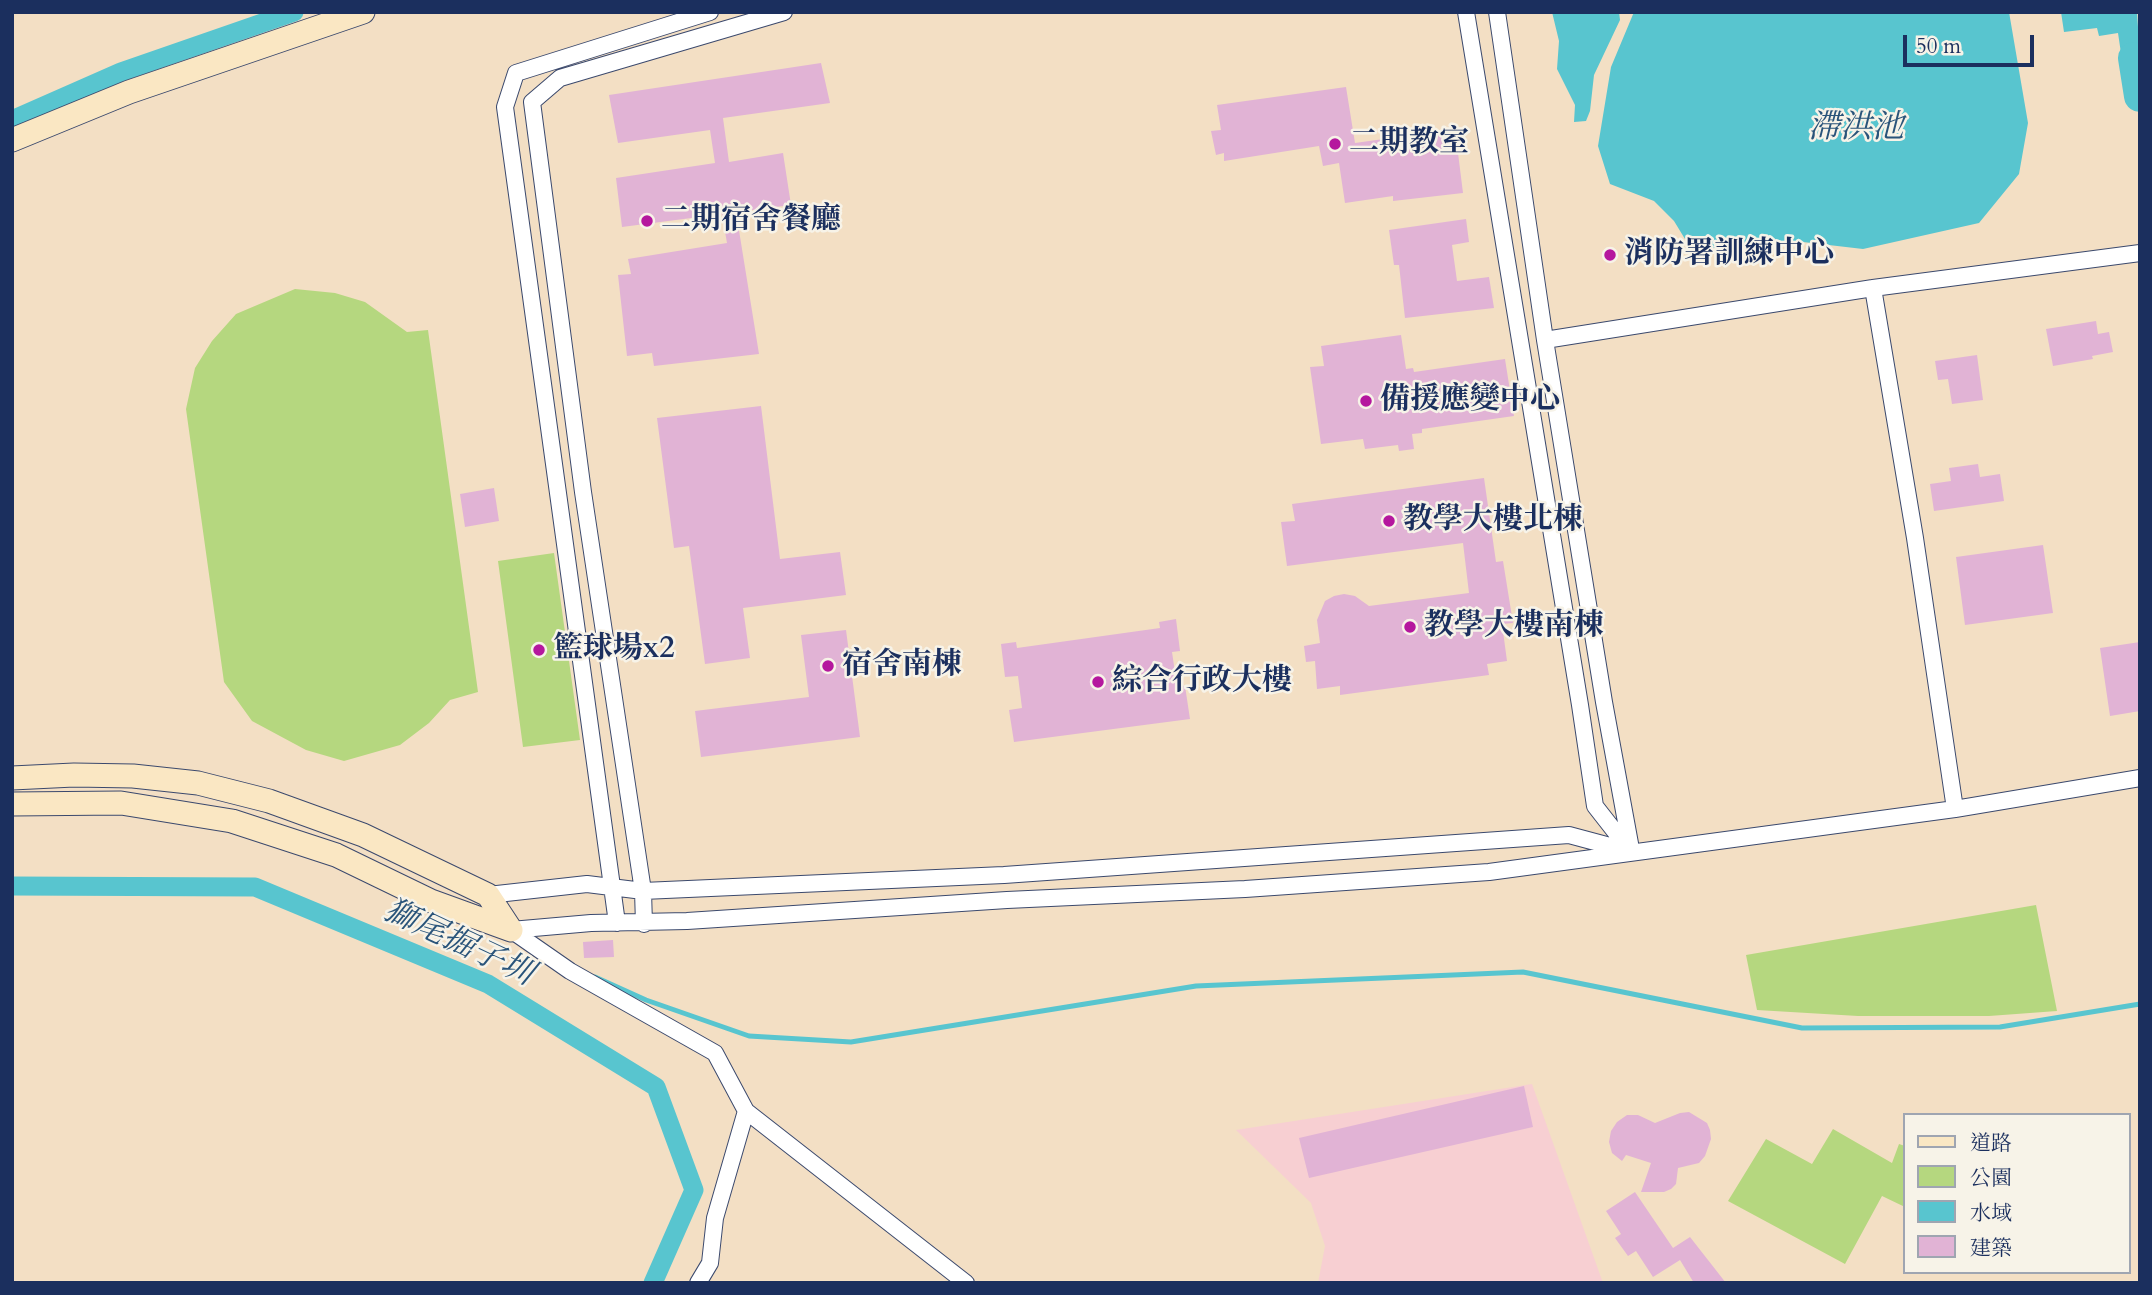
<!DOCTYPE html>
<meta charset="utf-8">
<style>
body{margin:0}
#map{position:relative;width:2152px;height:1295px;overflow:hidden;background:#f3dfc4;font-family:Cardo,"Noto Serif TC",serif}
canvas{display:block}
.frame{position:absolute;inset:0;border:14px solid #1b2f5e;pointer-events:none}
.legend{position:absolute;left:1903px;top:1113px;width:228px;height:161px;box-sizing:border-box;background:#f7f3e8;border:2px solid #9fa5b1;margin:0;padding:9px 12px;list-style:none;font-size:21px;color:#1b2f5e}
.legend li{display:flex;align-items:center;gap:14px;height:35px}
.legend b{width:35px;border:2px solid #9fa5b1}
.scale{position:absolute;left:1903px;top:35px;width:131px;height:32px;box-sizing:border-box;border:4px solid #1b2f5e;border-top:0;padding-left:9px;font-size:21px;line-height:24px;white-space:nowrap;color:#1b2f5e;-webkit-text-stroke:5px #f7f3e8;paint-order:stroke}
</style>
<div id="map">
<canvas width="2152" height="1295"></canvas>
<div class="frame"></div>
<ul class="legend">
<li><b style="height:9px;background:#fae7c3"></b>道路</li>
<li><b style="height:19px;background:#b5d77f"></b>公園</li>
<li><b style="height:19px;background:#58c5cf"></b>水域</li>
<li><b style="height:19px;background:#e1b3d5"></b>建築</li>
</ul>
<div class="scale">50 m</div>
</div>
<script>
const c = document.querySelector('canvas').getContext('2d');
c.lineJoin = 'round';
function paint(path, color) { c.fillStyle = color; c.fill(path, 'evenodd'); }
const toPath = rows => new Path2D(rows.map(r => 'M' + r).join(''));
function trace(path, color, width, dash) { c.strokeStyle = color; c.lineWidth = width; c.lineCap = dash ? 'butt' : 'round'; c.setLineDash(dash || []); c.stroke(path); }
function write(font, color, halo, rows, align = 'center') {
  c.font = font + ' Cardo,"Noto Serif TC",serif'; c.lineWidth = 5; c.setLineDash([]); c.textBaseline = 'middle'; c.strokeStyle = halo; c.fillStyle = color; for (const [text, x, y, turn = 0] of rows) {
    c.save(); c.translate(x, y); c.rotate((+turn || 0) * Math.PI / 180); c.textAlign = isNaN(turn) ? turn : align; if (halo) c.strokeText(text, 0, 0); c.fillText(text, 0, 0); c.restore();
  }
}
const built = toPath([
 [1532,1084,1603,1283,1318,1283,1325,1246,1311,1203,1236,1130]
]);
const green = toPath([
 [295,289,335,293,365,302,407,332,428,330,478,692,450,700,429,723,400,745,344,761,306,750,252,721,224,682,186,409,195,368,212,341,236,314],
 [554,553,580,740,523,747,498,561],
 [2036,905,2057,1011,1989,1016,1858,1016,1757,1010,1746,955],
 [1833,1129,1892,1163,1899,1144,1905,1146,1905,1207,1882,1196,1845,1264,1728,1201,1766,1139,1812,1164]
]);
const water = toPath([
 [1552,12,1619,12,1620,20,1594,75,1590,111,1586,121,1574,122,1575,105,1557,69,1559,41],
 [1634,12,2009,12,2028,123,2019,174,1979,223,1863,249,1803,242,1713,248,1685,239,1674,221,1654,201,1610,184,1598,146,1611,67],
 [2061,12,2137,12,2140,57,2122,60,2118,33,2099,36,2097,28,2064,32]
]);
const stream = toPath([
 [595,977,646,1000,749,1036,851,1042,1196,986,1523,972,1802,1028,2000,1027,2140,1004]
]);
const canal = toPath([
 [12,120,121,72,294,12],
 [12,886,255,887,488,984,656,1087,694,1190,653,1283]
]);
const river = toPath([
 [2134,58,2140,96]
]);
const building = toPath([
 [821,63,830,103,723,118,729,162,783,153,791,205,736,212,759,354,654,366,652,353,627,356,618,275,631,274,628,259,727,243,722,214,622,227,616,178,715,163,710,130,618,143,609,95],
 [1346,87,1355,143,1455,129,1463,193,1393,201,1393,196,1345,203,1339,163,1323,166,1319,146,1224,161,1224,153,1216,155,1211,131,1221,130,1217,105],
 [1466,219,1469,242,1452,245,1457,281,1489,277,1494,308,1405,318,1399,265,1394,265,1389,230],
 [2096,321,2098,334,2109,332,2113,352,2092,356,2093,359,2053,366,2046,329],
 [1401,335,1406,369,1413,368,1414,372,1505,359,1514,416,1422,429,1422,433,1412,434,1414,449,1399,451,1398,445,1365,449,1363,439,1321,444,1310,367,1324,366,1321,346],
 [1977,355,1983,400,1952,404,1948,379,1938,380,1935,361],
 [761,406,780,559,840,552,846,595,743,608,750,658,705,664,689,546,674,548,657,418],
 [1978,464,1980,477,2000,474,2004,501,1934,511,1930,484,1951,481,1949,468],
 [1484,478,1496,562,1503,561,1513,623,1502,624,1507,661,1487,664,1489,675,1340,695,1340,686,1317,689,1315,661,1306,662,1304,646,1320,643,1317,620,1325,601,1334,596,1344,594,1355,596,1369,606,1469,593,1463,543,1287,566,1281,522,1295,521,1292,504],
 [494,488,499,521,465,527,460,494],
 [2043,545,2053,613,1965,625,1956,557],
 [1176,619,1180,651,1172,652,1177,686,1185,686,1190,719,1014,742,1009,710,1022,708,1018,676,1005,677,1001,644,1016,642,1017,648,1160,628,1159,622],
 [846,630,860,737,701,757,695,711,809,697,801,635],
 [2140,642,2140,711,2110,716,2100,648],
 [613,940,614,957,584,958,583,942],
 [1524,1086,1533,1127,1309,1178,1299,1138],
 [1689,1112,1707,1123,1710,1130,1711,1139,1705,1156,1699,1163,1678,1168,1676,1184,1671,1189,1664,1192,1641,1192,1651,1163,1626,1155,1622,1161,1612,1153,1609,1142,1611,1131,1617,1122,1627,1115,1638,1115,1655,1123,1680,1113],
 [1635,1192,1673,1248,1690,1237,1726,1283,1694,1283,1680,1260,1653,1277,1636,1251,1628,1256,1615,1238,1621,1234,1606,1211]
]);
const street = toPath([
 [1466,12,1580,705,1595,806,1631,852],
 [1497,12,1545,340,1604,702,1631,849],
 [1873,288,1915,538,1955,809],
 [1545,340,1873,288,2140,253],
 [488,895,587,884,643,891,1004,875,1569,835,1625,850],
 [617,923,505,107,516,73,710,12],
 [644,924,643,891,583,492,532,102,560,78,784,12],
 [511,930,591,923,687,921,1007,900,1245,889,1489,872,1955,809,2140,778],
 [511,930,570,971,715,1053,746,1111,715,1218,710,1263,698,1283],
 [746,1111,966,1283]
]);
const secondary = toPath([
 [12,140,129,92,363,12],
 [12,778,74,775,133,776,198,783,269,801,363,835,488,895,511,930],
 [12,804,121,803,232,821,336,855,431,901,511,930]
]);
const markers = [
 [1335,144,7,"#b5179e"],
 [647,221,7,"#b5179e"],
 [1610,255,7,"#b5179e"],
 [1366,401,7,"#b5179e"],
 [1389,521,7,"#b5179e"],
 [1410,627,7,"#b5179e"],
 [539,650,7,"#b5179e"],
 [828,666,7,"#b5179e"],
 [1098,682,7,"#b5179e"]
];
const poiNames = [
 ["二期教室",1349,144],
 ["二期宿舍餐廳",661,221],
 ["消防署訓練中心",1624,255],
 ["備援應變中心",1380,401],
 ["教學大樓北棟",1403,521],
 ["教學大樓南棟",1424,627],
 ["籃球場x2",553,650],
 ["宿舍南棟",842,666],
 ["綜合行政大樓",1112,682]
];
const waterNames = [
 ["滯洪池",1856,130],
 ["獅尾掘子圳",458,944,25]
];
paint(built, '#f7cfd2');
paint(green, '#b5d77f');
paint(water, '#58c5cf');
trace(stream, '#58c5cf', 5);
trace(canal, '#58c5cf', 19);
trace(river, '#58c5cf', 32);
paint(building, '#e1b3d5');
trace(street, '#3b496d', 18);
trace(secondary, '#3b496d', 25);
trace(street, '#fff', 16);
trace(secondary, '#fae7c3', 23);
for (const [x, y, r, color] of markers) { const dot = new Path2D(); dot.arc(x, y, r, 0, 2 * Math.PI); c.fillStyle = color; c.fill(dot); trace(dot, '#f7f3e8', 2.5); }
write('bold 30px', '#1b2f5e', '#f7f3e8', poiNames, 'left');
write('italic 32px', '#2a547a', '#f7f3e8', waterNames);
</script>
